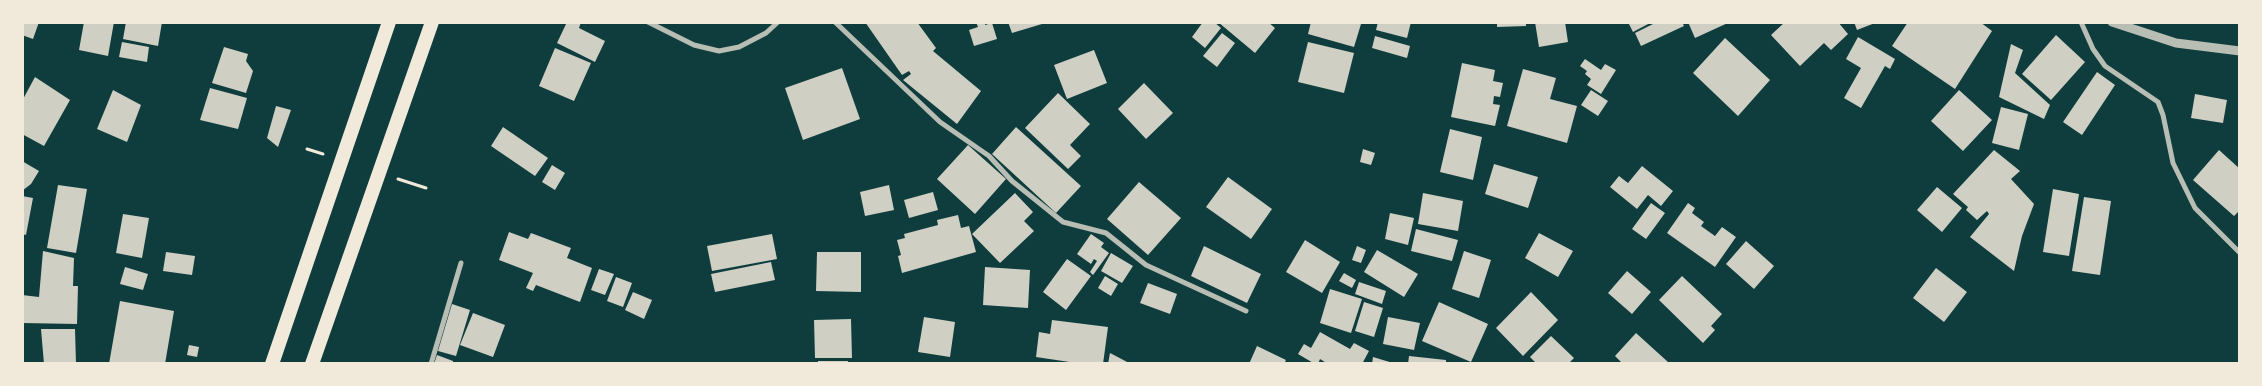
<!DOCTYPE html>
<style>
body{margin:0}
#map{position:relative;width:2262px;height:386px;overflow:hidden;background:#0f3d3e;font-family:Helvetica,sans-serif}
canvas{display:block}
.frame{position:absolute;inset:0;border:24px solid #f1e9da;pointer-events:none}
</style>
<div id="map">
<canvas width="2262" height="386"></canvas>
<div class="frame"></div>
</div>
<script>
const c = document.querySelector('canvas').getContext('2d');
c.lineJoin = 'round';
function paint(path, color) { c.fillStyle = color; c.fill(path, 'evenodd'); }
const toPath = rows => new Path2D(rows.map(r => 'M' + r).join(''));
function trace(path, color, width, dash) { c.strokeStyle = color; c.lineWidth = width; c.lineCap = dash ? 'butt' : 'round'; c.setLineDash(dash || []); c.stroke(path); }
const building = toPath([
 [22,22,39,22,33,39,22,35],
 [84,22,114,22,108,56,79,50],
 [126,22,162,22,158,46,123,39],
 [567,22,581,22,579,28,605,41,595,62,557,43],
 [865,22,917,22,936,48,933,51,981,91,957,124,903,80,911,74,909,71,902,75],
 [976,22,985,22,985,25,992,23,997,39,974,46,969,30,978,27],
 [1008,22,1042,22,1042,24,1012,33],
 [1203,22,1214,22,1221,28,1205,48,1192,37],
 [1218,22,1268,22,1275,28,1255,53],
 [1311,22,1356,22,1361,24,1354,47,1308,34],
 [1378,22,1411,22,1407,38,1376,30],
 [1497,22,1526,22,1526,26,1497,27],
 [1535,22,1565,22,1568,42,1539,47],
 [1628,22,1652,22,1633,32],
 [1657,22,1682,22,1684,26,1641,46,1635,33],
 [1688,22,1730,22,1695,38],
 [1785,22,1838,22,1848,34,1831,50,1824,43,1800,66,1771,35],
 [1854,22,1875,22,1875,23,1857,30],
 [1908,22,1980,22,1992,31,1955,89,1892,46],
 [1222,33,1235,43,1217,67,1203,56],
 [2056,35,2085,62,2051,100,2022,74],
 [1375,36,1410,46,1407,58,1372,48],
 [1858,37,1895,59,1890,69,1885,66,1861,108,1844,98,1861,68,1846,59],
 [1725,38,1770,80,1738,116,1693,73],
 [122,42,149,47,147,62,119,57],
 [1308,42,1354,53,1344,93,1298,82],
 [2011,44,2023,50,2015,73,2050,105,2044,119,1999,97],
 [224,47,248,54,246,61,253,71,246,93,212,83],
 [555,48,591,63,574,101,539,86],
 [1094,50,1107,83,1067,99,1054,65],
 [1585,59,1601,70,1605,64,1616,70,1601,94,1587,85,1591,79,1585,74,1587,71,1580,66],
 [1462,63,1495,70,1493,81,1503,83,1500,97,1494,96,1493,104,1500,105,1495,126,1451,117],
 [842,68,860,119,803,140,785,88],
 [1523,69,1556,78,1550,99,1577,106,1567,143,1507,126],
 [2097,72,2115,85,2082,135,2063,122],
 [35,77,70,100,44,146,22,134,22,101],
 [1144,83,1173,113,1146,139,1118,109],
 [210,88,247,98,238,129,200,120],
 [113,90,141,105,127,142,97,129],
 [1591,90,1608,101,1598,116,1581,105],
 [1959,90,1992,120,1963,151,1931,121],
 [1058,93,1090,124,1070,145,1081,156,1068,169,1025,128],
 [2195,94,2227,100,2223,123,2191,118],
 [276,106,291,110,278,147,267,138],
 [2001,107,2028,114,2019,150,1992,143],
 [503,127,548,158,535,176,491,146],
 [1016,127,1081,186,1056,213,992,154],
 [1450,129,1482,137,1473,180,1440,172],
 [968,145,1006,179,975,214,937,179],
 [1363,149,1375,153,1371,165,1360,162],
 [1994,150,2020,171,2011,179,2034,204,2022,236,2014,271,1970,237,1989,214,1987,211,1977,220,1966,210,1968,207,1953,194],
 [2219,150,2240,169,2240,210,2234,216,2193,180],
 [22,161,39,171,31,184,22,191],
 [1494,164,1538,177,1528,208,1485,194],
 [552,165,565,173,555,190,542,182],
 [1642,166,1673,191,1661,206,1648,195,1637,209,1610,187,1619,176,1628,183],
 [1228,177,1272,209,1251,239,1206,207],
 [1139,182,1181,218,1148,255,1107,219],
 [58,185,87,189,76,253,47,248],
 [889,185,894,210,865,216,860,192],
 [1937,187,1962,208,1942,232,1917,210],
 [2053,189,2079,194,2069,256,2043,252],
 [933,192,938,210,909,218,904,200],
 [1015,193,1033,212,1024,221,1034,231,1000,263,972,234],
 [1423,193,1463,201,1458,231,1418,224],
 [22,196,33,198,26,235,22,234],
 [2084,197,2111,201,2100,275,2072,271],
 [1651,203,1665,213,1646,239,1632,229],
 [1688,203,1695,208,1692,213,1704,222,1701,226,1715,236,1722,227,1736,237,1715,267,1667,233],
 [1390,213,1414,218,1408,245,1385,239],
 [123,214,149,218,142,258,116,253],
 [958,215,961,228,969,226,976,252,902,273,898,256,901,255,897,240,905,238,904,234,938,225,937,220],
 [1416,229,1458,240,1452,261,1411,251],
 [509,232,528,239,531,233,571,248,567,258,592,268,580,302,536,285,533,291,526,288,533,273,499,260],
 [1539,233,1573,251,1558,277,1525,258],
 [772,234,777,259,712,271,707,246],
 [1091,234,1104,243,1101,247,1109,253,1093,275,1090,272,1097,261,1094,259,1091,264,1077,254],
 [1305,240,1340,262,1322,293,1286,272],
 [1746,241,1774,266,1754,289,1726,264],
 [1204,246,1261,274,1247,303,1191,276],
 [1357,246,1366,250,1361,263,1352,260],
 [1377,250,1418,274,1404,297,1364,272],
 [43,251,74,258,73,286,78,286,77,324,22,323,22,295,39,297],
 [1464,251,1491,260,1479,298,1452,289],
 [166,252,195,256,192,275,163,271],
 [817,252,861,252,861,292,816,291],
 [1111,253,1133,266,1122,283,1101,271],
 [1067,259,1091,276,1066,310,1043,292],
 [771,262,775,280,715,292,711,274],
 [125,267,148,274,143,290,120,284],
 [985,267,1030,270,1028,308,983,305],
 [1936,268,1967,292,1944,322,1913,298],
 [599,269,614,274,605,295,591,290],
 [1627,271,1651,292,1632,314,1608,293],
 [1344,273,1356,280,1352,288,1339,281],
 [1105,276,1118,284,1111,296,1098,288],
 [1682,276,1722,314,1711,326,1715,330,1703,343,1659,300],
 [616,277,632,283,623,307,607,301],
 [1359,282,1386,291,1382,304,1355,294],
 [1148,283,1177,294,1170,314,1140,303],
 [1330,289,1362,299,1351,333,1320,323],
 [633,292,652,300,644,319,625,310],
 [1531,292,1558,320,1523,356,1496,328],
 [120,301,174,311,165,364,109,364],
 [1364,302,1383,308,1374,337,1355,331],
 [1439,302,1488,324,1471,362,1422,341],
 [452,304,470,310,456,356,438,351],
 [473,313,505,325,493,357,460,345],
 [924,317,955,322,950,357,918,352],
 [1388,317,1420,323,1414,350,1383,344],
 [851,319,852,358,815,358,814,320],
 [1052,320,1108,327,1103,364,1083,364,1036,357,1039,332,1050,334],
 [41,329,75,329,76,364,44,364],
 [1320,332,1350,349,1354,343,1369,351,1362,364,1328,364,1320,359,1318,364,1315,364,1298,354,1304,344,1311,348],
 [1636,333,1668,362,1666,364,1623,364,1615,356],
 [1551,336,1574,358,1568,364,1537,364,1530,357],
 [189,345,199,347,197,357,187,355],
 [1257,346,1286,360,1284,364,1249,364],
 [1110,353,1131,364,1108,364],
 [437,355,453,361,453,364,434,364],
 [1409,356,1446,360,1446,364,1408,364],
 [1373,357,1393,363,1393,364,1372,364],
 [818,361,848,361,848,364,818,364]
]);
const path = toPath([
 [307,149,323,154],
 [398,179,426,188]
]);
const minor = toPath([
 [648,22,694,45,719,51,739,47,766,33,778,22],
 [835,22,940,122,989,156,1012,181,1063,222,1106,233,1146,265,1246,311],
 [2081,22,2093,49,2105,66,2158,102,2163,115,2173,163,2195,208,2240,253],
 [431,364,461,263]
]);
const tertiary = toPath([
 [2112,22,2176,43,2240,51]
]);
const trunk = toPath([
 [272,364,389,22],
 [312,364,432,22]
]);
paint(building, '#cfcfc3');
trace(path, '#f1e9da', 3);
trace(minor, '#b8beb3', 5);
trace(tertiary, '#b8beb3', 9);
trace(trunk, '#f1e9da', 14);
</script>
